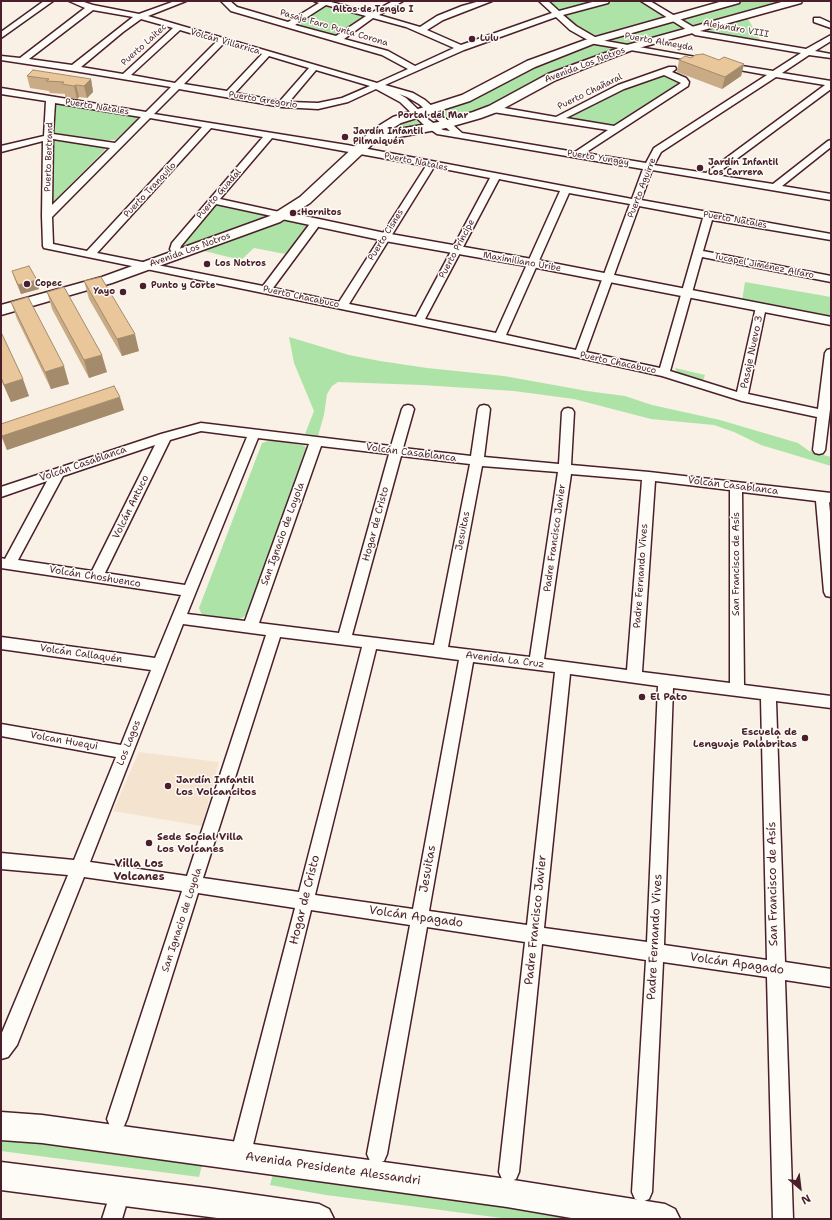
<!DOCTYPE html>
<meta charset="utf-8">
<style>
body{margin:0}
#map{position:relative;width:832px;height:1220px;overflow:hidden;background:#f9f1e5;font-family:"Shantell Sans",sans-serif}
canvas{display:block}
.frame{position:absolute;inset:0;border:2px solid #4a1f2b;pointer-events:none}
.north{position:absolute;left:780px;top:1168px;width:40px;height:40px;-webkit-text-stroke:3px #fdfcf7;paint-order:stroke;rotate:152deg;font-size:11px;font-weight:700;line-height:16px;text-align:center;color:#4a1f2b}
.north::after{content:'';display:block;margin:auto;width:14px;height:18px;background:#4a1f2b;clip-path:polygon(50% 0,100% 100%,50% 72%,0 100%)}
</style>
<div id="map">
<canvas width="832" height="1220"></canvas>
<div class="frame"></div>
<div class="north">N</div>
</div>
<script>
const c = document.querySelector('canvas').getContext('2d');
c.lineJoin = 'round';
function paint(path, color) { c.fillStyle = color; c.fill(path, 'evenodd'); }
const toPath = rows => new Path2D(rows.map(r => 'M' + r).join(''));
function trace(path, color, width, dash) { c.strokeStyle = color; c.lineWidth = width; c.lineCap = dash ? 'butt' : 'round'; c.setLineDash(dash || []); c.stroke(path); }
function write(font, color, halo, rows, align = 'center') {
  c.font = font + ' "Shantell Sans",sans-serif'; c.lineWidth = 3; c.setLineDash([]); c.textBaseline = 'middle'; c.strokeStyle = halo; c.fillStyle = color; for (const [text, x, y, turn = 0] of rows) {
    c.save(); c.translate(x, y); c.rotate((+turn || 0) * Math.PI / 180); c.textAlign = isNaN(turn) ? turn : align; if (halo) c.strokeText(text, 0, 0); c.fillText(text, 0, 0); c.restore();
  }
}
const built = toPath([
 [139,752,219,762,202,826,113,811]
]);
const green = toPath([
 [548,1,595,1,560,10,555,9],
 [616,1,640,1,663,16,659,19,601,36,583,33,565,17,568,14],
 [743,1,789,1,699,26,689,25,681,20,697,13],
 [325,6,365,16,366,18,340,35,335,36,297,25,296,23,322,7],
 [747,17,761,42,705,31,706,29],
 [669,22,675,23,682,26,680,31,630,44,618,43,610,40,610,39],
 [594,43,609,46,613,49,557,71,491,107,448,120,438,111,523,71],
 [660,75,667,75,682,82,617,125,611,126,566,118,625,89],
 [60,103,133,115,138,119,115,140,100,140,54,133,56,106],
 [415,117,424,125,377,135,385,129],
 [58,139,104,147,105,150,52,203,50,202,50,199,54,141],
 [215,205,219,205,265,213,267,216,265,218,181,249,180,247,181,245],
 [282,219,306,223,307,229,285,254,254,248,241,260,200,250],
 [745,282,831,297,831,318,742,301],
 [289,337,349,355,380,361,427,368,504,376,587,391,625,396,652,405,720,420,798,443,809,451,831,457,831,466,761,445,734,432,714,425,651,419,574,399,514,391,422,385,338,382,332,386,327,394,324,415,318,436,305,434,314,411,294,363],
 [675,368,705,375,702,383,678,374],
 [271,440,302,445,305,446,306,448,249,613,242,618,234,620,225,620,205,617,201,613,199,608,262,443],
 [1,1139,34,1142,202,1165,199,1177,1,1151],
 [273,1174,494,1203,578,1219,509,1219,326,1195,270,1185]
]);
const minor = toPath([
 [44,1,53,1,1,38,1,32,44,1],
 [69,1,81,1,93,5,139,14,175,1,186,1,148,16,377,83,408,69,382,55,231,11,221,1,230,1,237,7,288,22,319,3,314,1,332,1,331,2,371,13,393,1,403,1,379,15,420,27,437,16,462,6,480,1,492,1,443,20,427,30,461,45,552,13,539,1,548,1,559,11,596,1,609,1,608,3,563,15,576,26,600,40,701,58,705,60,701,62,595,44,570,30,556,17,464,50,385,85,413,93,425,100,462,133,575,152,608,130,493,112,489,109,493,106,556,117,618,85,669,67,675,67,676,69,672,72,686,78,689,82,688,86,585,153,646,163,654,148,767,75,723,67,722,65,723,63,773,71,801,53,695,35,641,1,650,1,700,31,806,49,831,35,831,41,815,51,831,54,831,58,809,55,782,73,831,81,831,89,715,175,773,184,828,141,831,140,831,147,782,186,831,194,831,200,652,170,641,200,831,234,831,240,712,220,703,251,831,276,831,282,702,257,670,371,737,392,756,307,761,304,765,305,766,307,748,394,818,409,825,353,827,350,831,349,831,401,825,450,823,453,819,454,815,453,813,450,817,417,742,401,662,376,580,358,44,248,43,246,42,216,43,141,1,152,1,146,44,136,46,101,1,94,1,88,146,112,171,87,74,71,1,60,1,56,20,58,85,8,69,1],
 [326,5,366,16,336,36,295,25,326,5],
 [93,10,133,17,72,65,29,59,93,10],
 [373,18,406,27,454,48,415,66,388,51,344,39,373,18],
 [141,19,173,28,123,74,81,67,123,32,141,19],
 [180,30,217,41,175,83,131,75,180,30],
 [224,43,262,54,227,91,184,84,224,43],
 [269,56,309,68,280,101,235,93,269,56],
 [316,70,370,86,342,98,318,103,289,102,316,70],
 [664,75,681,83,614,126,566,118,624,89,664,75],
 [776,77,825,85,706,173,654,165,661,152,776,77],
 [179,89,282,107,318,109,348,102,376,89,400,102,423,124,437,134,643,169,632,199,347,145,154,114,179,89],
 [399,94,407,97,419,104,450,131,443,130,429,120,406,98,399,94],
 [55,103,141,117,115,143,53,134,55,103],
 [150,118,202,127,87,251,53,244,52,217,150,118],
 [211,128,263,137,172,243,170,249,174,257,182,257,183,255,180,249,181,246,216,204,281,218,284,217,286,215,284,213,220,199,272,138,426,166,339,302,273,288,321,223,316,220,312,221,263,286,97,253,211,128],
 [53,139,110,148,52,205,53,139],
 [434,167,490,178,416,317,349,304,434,167],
 [499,179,560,191,496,333,425,319,499,179],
 [569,193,630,204,576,350,506,335,569,193],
 [639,206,703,218,660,368,586,352,639,206],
 [814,18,820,18,831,23,831,28,814,22,814,18],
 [408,405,412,406,414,409,403,448,471,456,478,409,480,406,484,405,488,406,490,409,484,457,559,464,562,412,564,409,568,408,572,409,574,412,571,465,649,472,831,493,831,503,829,502,831,522,831,597,826,596,824,592,816,501,742,492,744,685,831,696,831,708,776,701,785,962,831,969,831,987,785,980,793,1219,773,1219,767,977,663,962,652,1192,649,1199,642,1202,635,1199,632,1192,646,960,542,944,519,1172,516,1179,509,1182,502,1179,499,1172,525,942,427,927,387,1154,384,1161,377,1164,370,1161,367,1154,410,925,311,910,250,1157,247,1164,240,1167,233,1164,230,1157,295,908,198,893,127,1119,124,1126,117,1129,110,1126,107,1119,182,891,84,877,17,1045,8,1057,1,1059,1,1035,68,875,1,869,1,853,74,860,116,757,1,736,1,724,121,745,151,670,1,649,1,637,155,658,181,595,1,568,1,558,5,559,47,481,1,497,1,487,161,434,201,423,391,446,402,409,404,406,408,405],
 [201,431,247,437,185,585,105,573,170,440,201,431],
 [258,438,309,444,245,621,187,614,258,438],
 [155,445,92,571,18,560,63,476,155,445],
 [321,446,389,454,339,633,259,623,321,446],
 [401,456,470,464,434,645,352,635,401,456],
 [482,466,558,472,530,657,448,647,482,466],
 [571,474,642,480,627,670,544,659,571,474],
 [655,481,730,490,730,683,642,672,655,481],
 [183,624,266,635,187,876,90,862,183,624],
 [280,637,362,647,299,892,203,878,280,637],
 [376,649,459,660,413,909,315,895,376,649],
 [473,662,555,672,527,925,429,911,473,662],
 [570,674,658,686,647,942,544,928,570,674],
 [673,688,761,699,767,960,664,945,673,688],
 [120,1182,127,1185,130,1192,122,1219,102,1219,113,1185,120,1182]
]);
const tertiary = toPath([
 [281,211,385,233,532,259,831,317,831,325,532,267,385,241,277,218,275,215,277,212,281,211]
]);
const secondary = toPath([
 [723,1,740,1,739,3,593,44,535,67,470,101,401,123,388,131,444,121,473,112,489,106,548,74,627,45,785,1,802,1,801,3,635,49,593,65,556,80,497,112,481,118,446,128,384,140,379,138,310,203,280,222,112,283,1,315,1,305,102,277,270,216,300,197,372,130,393,117,462,95,527,61,585,40,723,1],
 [1,1112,42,1115,507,1179,665,1204,675,1209,680,1219,577,1219,507,1207,42,1143,1,1140,1,1112],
 [1,1162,208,1188,319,1204,329,1209,334,1219,225,1219,1,1190,1,1162]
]);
const wall = toPath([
 [679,60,719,60,744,64,741,76,722,89,677,72],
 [27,76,91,79,93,92,87,98,79,97,77,99,65,97,65,94,50,93,49,91,30,88],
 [12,271,39,289,21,294,15,280],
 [84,281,139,351,122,356,89,299],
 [47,292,107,372,89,378,52,309],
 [11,302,69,384,51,389,17,319],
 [1,332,29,396,11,402,1,380],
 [124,410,7,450,1,436,1,424]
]);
const shadedWall = toPath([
 [744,64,741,76,722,89,725,77],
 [91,79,93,92,87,98,84,86],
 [76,85,79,97,77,99,74,86],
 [37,280,39,289,21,294,18,285],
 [135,334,139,351,122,356,117,339],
 [102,355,107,372,89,378,84,360],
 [64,366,69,384,51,389,45,372],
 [23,379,29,396,11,402,4,385],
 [120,397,124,410,7,450,2,436]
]);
const building = toPath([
 [703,54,719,60,724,57,744,64,725,77,679,60,685,56,691,58,695,55,703,54],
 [33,70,91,79,84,86,76,85,74,86,62,84,64,82,46,81,49,79,27,76,33,70],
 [29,266,37,280,18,285,12,271,29,266],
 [101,277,135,334,117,339,84,281,101,277],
 [64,287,102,355,84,360,47,292,64,287],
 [28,297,64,366,45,372,11,302,28,297],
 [1,332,23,379,4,385,1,377,1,332],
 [114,386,120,397,2,436,1,434,1,424,114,386]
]);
const markers = [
 [472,39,4,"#4a1f2b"],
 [345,137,4,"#4a1f2b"],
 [700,168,4,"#4a1f2b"],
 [293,213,4,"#4a1f2b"],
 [207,264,4,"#4a1f2b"],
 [27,284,4,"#4a1f2b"],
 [143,286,4,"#4a1f2b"],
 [123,292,4,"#4a1f2b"],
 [642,697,4,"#4a1f2b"],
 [805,738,4,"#4a1f2b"],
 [168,786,4,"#4a1f2b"],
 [149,843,4,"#4a1f2b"]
];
const farNeighbourhoodnames = [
 ["Altos de Tenglo I",373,10],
 ["Portal del Mar",433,116]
];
const farStreetnames = [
 ["Pasaje Faro Punta Corona",334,28,16],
 ["Alejandro VIII",736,29,10],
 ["Volcán Villarrica",225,42,16],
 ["Puerto Almeyda",659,42,10],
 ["Puerto Laitec",144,45,-42],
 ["Avenida Los Notros",585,65,-21],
 ["Puerto Chañaral",590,92,-26],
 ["Puerto Gregorio",263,100,9],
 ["Puerto Natales",97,107,9],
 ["Puerto Bertrand",49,157,-88],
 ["Puerto Yungay",598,158,9],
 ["Puerto Natales",416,162,11],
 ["Puerto Aguirre",642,188,-69],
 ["Puerto Tranquilo",150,190,-47],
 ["Puerto Guadal",219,194,-49],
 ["Puerto Natales",735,220,10],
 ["Puerto Cisnes",386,235,-58],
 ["Puerto Príncipe",457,249,-62],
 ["Avenida Los Notros",190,250,-20],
 ["Maximiliano Uribe",522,262,10],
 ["Tucapel Jiménez Alfaro",764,266,11],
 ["Puerto Chacabuco",301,297,12],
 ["Puerto Chacabuco",618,363,12]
];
const farPoinames = [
 ["Lulu",480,39],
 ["Jardín Infantil",353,132],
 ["Pilmaiquén",353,142],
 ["Jardín Infantil",708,163],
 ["Los Carrera",708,173],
 ["Hornitos",301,213],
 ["Los Notros",215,264],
 ["Copec",35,284],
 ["Punto y Corte",151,286],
 ["Yayo",115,292,"right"]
];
const streetNames = [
 ["Pasaje Nuevo 3",752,352,-78],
 ["Volcán Casablanca",411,453,7],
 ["Volcán Casablanca",83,464,-19],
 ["Volcán Casablanca",733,486,7],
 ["Volcán Antuco",131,507,-64],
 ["Hogar de Cristo",376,524,-75],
 ["Jesuitas",463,531,-79],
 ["San Ignacio de Loyola",283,534,-70],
 ["Padre Francisco Javier",555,538,-82],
 ["San Francisco de Asís",736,564,-90],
 ["Padre Fernando Vives",641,576,-86],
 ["Volcán Choshuenco",95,577,9],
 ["Volcán Callaquén",81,654,8],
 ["Avenida La Cruz",505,660,7],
 ["Volcan Huequi",64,741,10],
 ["Los Lagos",129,743,-68],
 ["San Ignacio de Loyola",182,920,-72]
];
const poiNames = [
 ["El Pato",650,697],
 ["Escuela de",797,732,"right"],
 ["Lenguaje Palabritas",797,744,"right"],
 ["Jardín Infantil",176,780],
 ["Los Volcancitos",176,792],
 ["Sede Social Villa",157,837],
 ["Los Volcanes",157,849]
];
const neighbourhoodNames = [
 ["Villa Los",139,864],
 ["Volcanes",139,877]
];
const nearStreetnames = [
 ["Jesuitas",428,869,-80],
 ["San Francisco de Asís",773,884,-91],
 ["Hogar de Cristo",305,900,-76],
 ["Volcán Apagado",416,917,8],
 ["Padre Francisco Javier",536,920,-84],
 ["Padre Fernando Vives",655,937,-87],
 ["Volcán Apagado",737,964,8],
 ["Avenida Presidente Alessandri",333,1169,8]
];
paint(built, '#f4e4cf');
paint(green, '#ade3a7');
trace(minor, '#4a1f2b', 3);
trace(tertiary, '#4a1f2b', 3);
trace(secondary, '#4a1f2b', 3);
paint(minor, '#fdfcf7');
paint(tertiary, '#fdfcf7');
paint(secondary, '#fdfcf7');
paint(wall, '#c9ab85');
paint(shadedWall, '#a48b6c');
paint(building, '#eac79b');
trace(building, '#a48b6c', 1);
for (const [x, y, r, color] of markers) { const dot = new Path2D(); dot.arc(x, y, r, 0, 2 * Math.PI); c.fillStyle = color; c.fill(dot); trace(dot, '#fdfcf7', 1.5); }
write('bold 9px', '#4a1f2b', '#fdfcf7', farNeighbourhoodnames);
write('9px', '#4a1f2b', '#fdfcf7', farStreetnames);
write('bold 9px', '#4a1f2b', '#fdfcf7', farPoinames, 'left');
write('10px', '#4a1f2b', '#fdfcf7', streetNames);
write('bold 10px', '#4a1f2b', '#fdfcf7', poiNames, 'left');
write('bold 11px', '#4a1f2b', '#fdfcf7', neighbourhoodNames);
write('12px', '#4a1f2b', '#fdfcf7', nearStreetnames);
</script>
